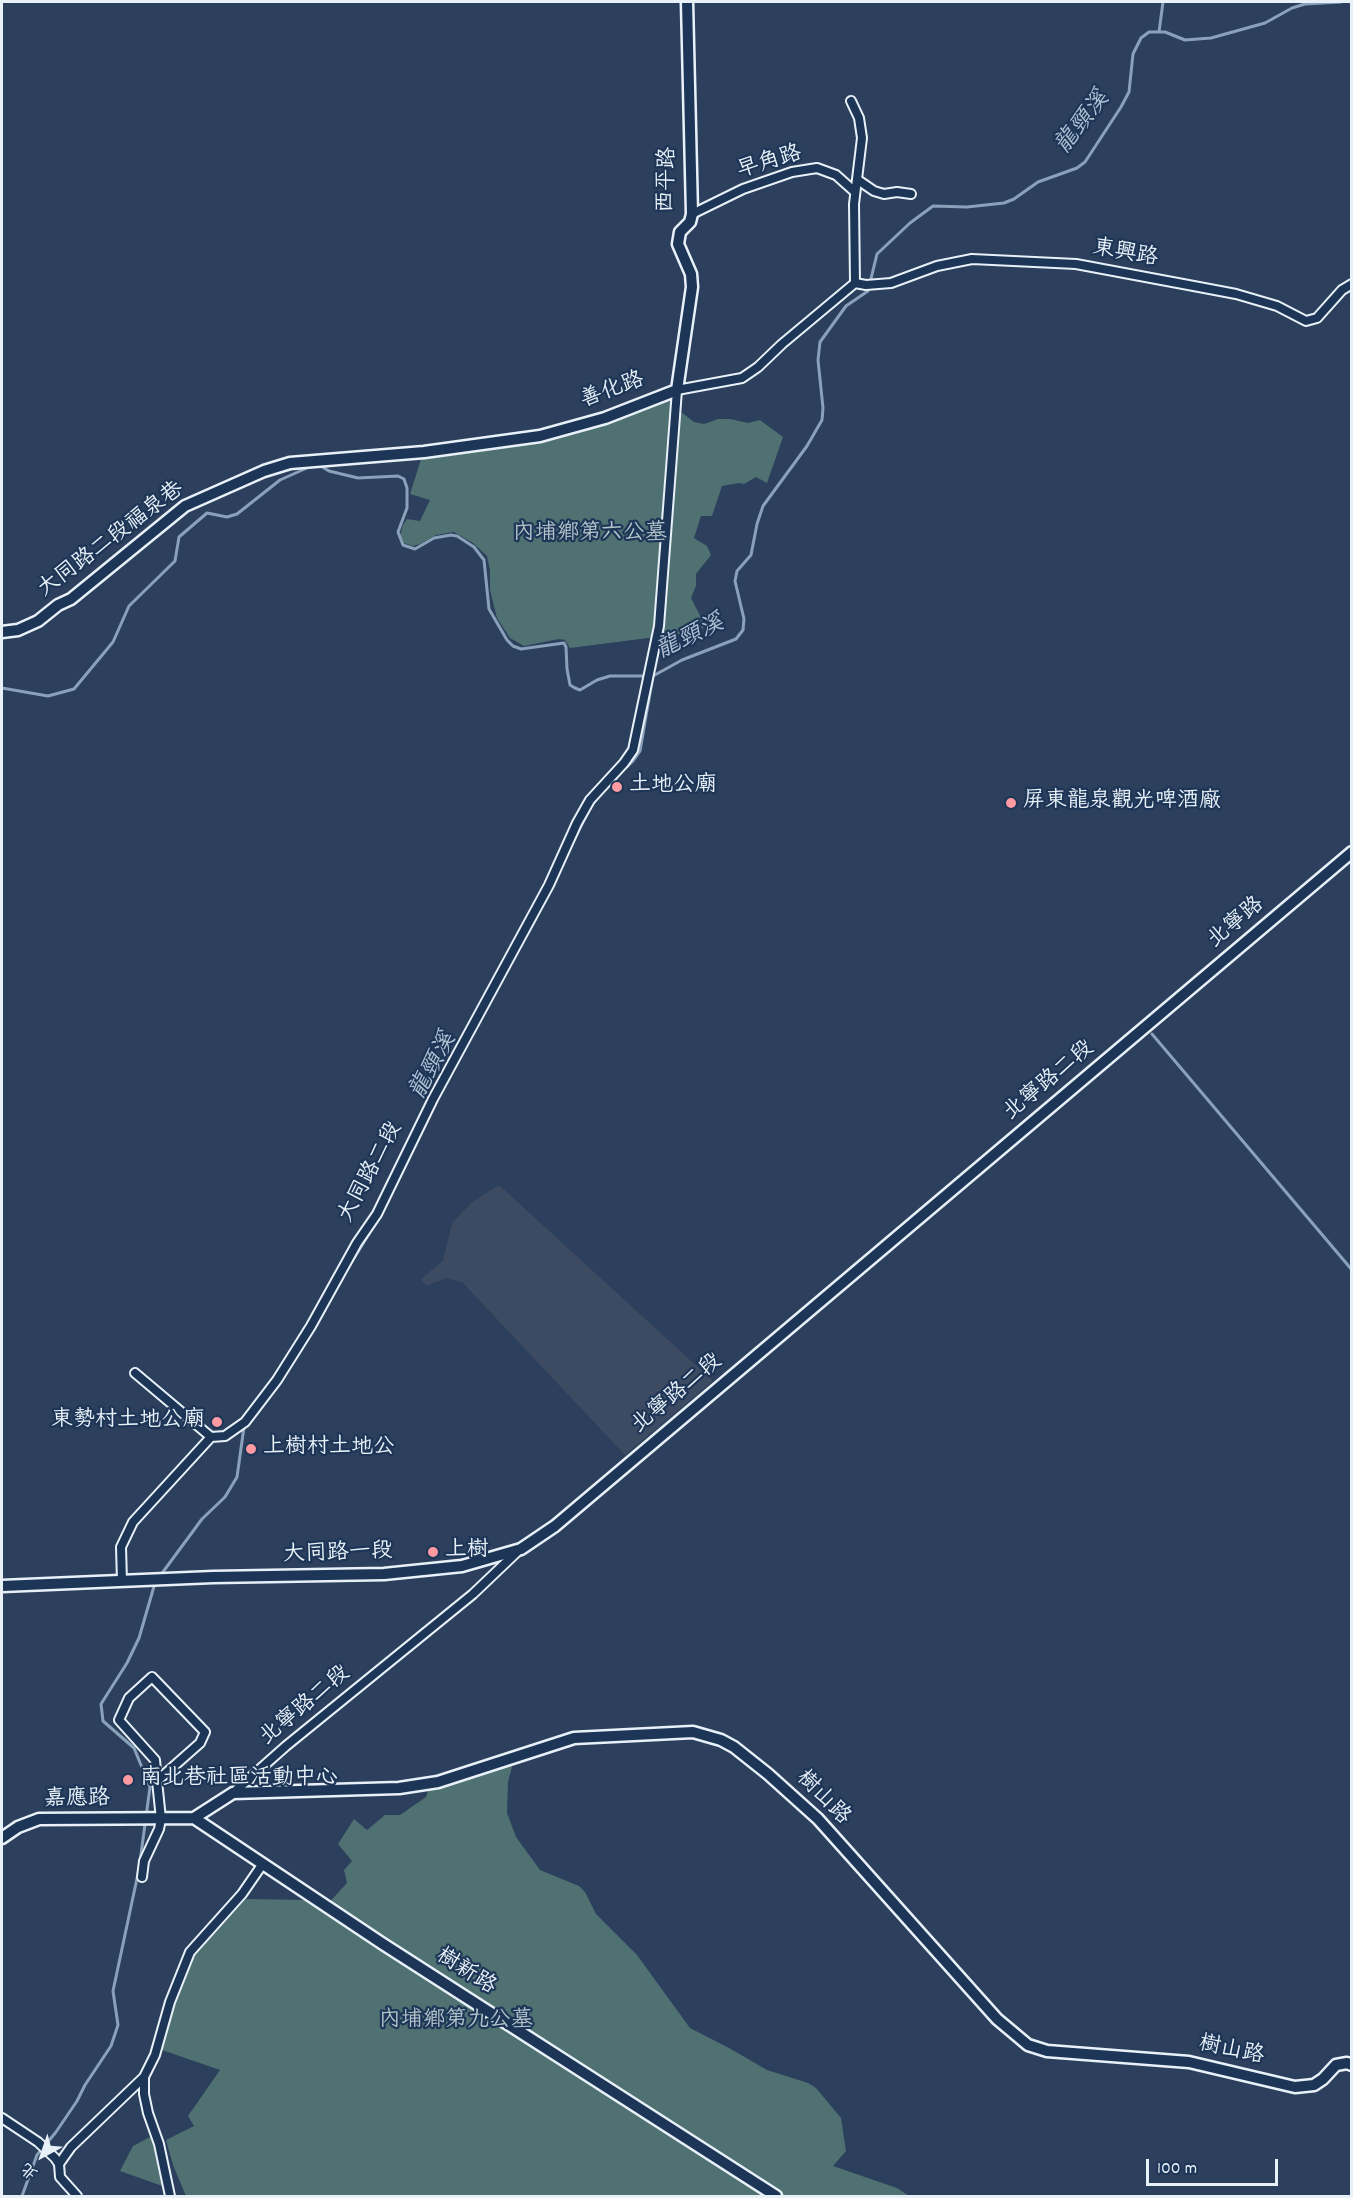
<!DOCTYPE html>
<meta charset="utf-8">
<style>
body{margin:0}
#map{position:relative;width:1353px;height:2198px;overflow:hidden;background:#2c3f5c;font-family:Dekko,"LXGW WenKai TC",sans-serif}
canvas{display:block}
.frame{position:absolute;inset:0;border:3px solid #e8f1f8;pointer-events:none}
.north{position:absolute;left:12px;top:2126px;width:60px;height:60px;-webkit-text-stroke:4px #1d3557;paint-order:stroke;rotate:220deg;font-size:16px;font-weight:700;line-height:24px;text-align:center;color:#e8f1f8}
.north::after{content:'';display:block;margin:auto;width:21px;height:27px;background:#e8f1f8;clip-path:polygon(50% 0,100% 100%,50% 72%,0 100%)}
.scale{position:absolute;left:1146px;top:2159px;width:132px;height:27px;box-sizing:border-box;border:3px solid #e8f1f8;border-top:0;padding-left:8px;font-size:18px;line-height:21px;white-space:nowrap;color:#e8f1f8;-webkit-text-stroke:4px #1d3557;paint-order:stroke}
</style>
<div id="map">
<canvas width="1353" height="2198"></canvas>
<div class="frame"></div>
<div class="north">北</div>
<div class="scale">100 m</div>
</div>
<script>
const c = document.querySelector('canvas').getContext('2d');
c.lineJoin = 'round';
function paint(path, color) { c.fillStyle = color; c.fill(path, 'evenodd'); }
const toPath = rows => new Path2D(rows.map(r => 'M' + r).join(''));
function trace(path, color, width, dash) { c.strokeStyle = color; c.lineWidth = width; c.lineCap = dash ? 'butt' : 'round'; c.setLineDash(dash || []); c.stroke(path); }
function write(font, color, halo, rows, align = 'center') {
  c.font = font + ' Dekko,"LXGW WenKai TC",sans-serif'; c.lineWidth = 4.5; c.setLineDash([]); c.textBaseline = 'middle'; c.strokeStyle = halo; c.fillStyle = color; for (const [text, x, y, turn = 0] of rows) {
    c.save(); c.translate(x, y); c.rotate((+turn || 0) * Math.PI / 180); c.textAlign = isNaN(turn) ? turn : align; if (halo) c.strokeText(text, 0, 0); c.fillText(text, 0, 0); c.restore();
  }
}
const built = toPath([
 [499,1185,713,1381,625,1455,462,1282,446,1278,426,1286,421,1279,443,1261,452,1223,472,1202]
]);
const green = toPath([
 [681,391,679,403,681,412,694,422,704,424,718,419,730,419,748,423,760,420,783,437,767,483,756,477,744,484,739,483,722,486,712,516,701,516,694,538,707,546,711,555,696,574,696,586,691,598,706,627,679,634,570,648,565,640,559,639,524,646,510,638,497,618,490,590,490,570,487,556,473,543,454,532,436,535,420,544,413,546,404,543,400,536,403,525,407,519,420,521,430,500,410,494,422,456,539,440],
 [510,1762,512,1767,508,1782,507,1813,516,1837,540,1870,579,1886,585,1892,596,1914,637,1955,690,2028,729,2048,767,2070,808,2083,816,2088,841,2118,846,2151,833,2166,897,2188,909,2196,186,2196,173,2165,166,2140,194,2126,188,2116,220,2070,162,2050,177,1997,195,1954,246,1899,309,1900,324,1908,347,1883,344,1870,352,1861,338,1844,354,1819,367,1830,385,1815,400,1815,426,1797,430,1785],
 [152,2136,157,2162,167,2181,168,2188,120,2171,133,2146]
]);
const stream = toPath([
 [1159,32,1163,2],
 [2,688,48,696,74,689,113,642,129,606,175,561,179,537,207,513,227,517,237,514,280,480,309,467,319,465,329,471,358,478,398,476,404,479,407,488,407,508,398,532,403,545,415,549,434,538,451,535,457,536,474,547,484,560,489,609,507,640,513,646,521,649,564,643,566,647,567,669,570,685,575,688,580,690,597,680,610,676,648,676],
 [614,779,633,761,640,751,653,676,682,660,736,639,743,630,744,619,735,581,737,571,751,555,757,524,763,506,807,446,822,420,823,408,818,360,820,342,846,306,868,291,877,254,910,223,933,206,967,207,1004,203,1014,199,1038,182,1077,168,1085,162,1121,107,1129,92,1133,54,1141,38,1149,32,1165,32,1185,40,1211,38,1265,23,1292,8,1305,4,1341,2],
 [573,842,591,806,601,793],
 [500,983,536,918],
 [1152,1034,1352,1270],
 [346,1271,379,1218],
 [160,1576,202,1519,225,1497,237,1477,244,1427,258,1411],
 [22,2196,37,2155,56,2132,77,2101,85,2085,111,2046,118,2025,113,1991,139,1869,150,1787,134,1748,103,1721,101,1704,127,1663,139,1638,155,1583]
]);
const street = toPath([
 [851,101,859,118,862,138,854,204,855,283],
 [858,180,874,191,884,194,897,192,911,194],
 [692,214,743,189,792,172,817,168,836,175,855,192],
 [135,1373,211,1437],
 [122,1581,121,1547,133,1522,211,1437,225,1436,245,1422,277,1380,311,1326,357,1243,377,1214,433,1099,549,885,577,823,590,800,624,763,633,750,659,626,677,390,742,378,758,367,782,344,855,283,866,285,891,283,937,266,972,259,1076,264,1199,287,1236,294,1277,306,1306,321,1317,318,1342,290,1352,284],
 [233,1793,286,1746,473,1594,517,1552],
 [142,1877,144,1861,159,1829,161,1819,157,1781,155,1760,119,1720,129,1698,152,1677,205,1732,200,1743,157,1781],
 [2,2118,38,2142,55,2158,59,2164,60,2177,77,2196],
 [59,2164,71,2147,144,2077],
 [170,2196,159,2144,148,2113,144,2094,144,2077,155,2055,170,2002,190,1952,242,1894,262,1865]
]);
const secondary = toPath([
 [2,632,18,630,38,621,58,605,71,599,185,506,264,471,290,463,424,452,540,436,605,418,677,390,692,287,691,274,678,244,680,232,690,222,692,214,687,2],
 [2,1586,213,1577,384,1574,462,1566,521,1549,555,1526,1352,852],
 [194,1818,233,1793,399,1788,438,1782,574,1738,693,1732,721,1740,734,1747,768,1774,818,1819,997,2019,1028,2045,1047,2051,1189,2062,1295,2087,1314,2085,1323,2079,1336,2065,1347,2063,1352,2065],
 [194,1818,383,1944,776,2196],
 [2,1838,18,1827,39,1819,194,1818]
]);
const markers = [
 [617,787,6,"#ff9aa2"],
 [1011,803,6,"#ff9aa2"],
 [217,1422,6,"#ff9aa2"],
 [251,1449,6,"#ff9aa2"],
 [433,1552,6,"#ff9aa2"],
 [128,1780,6,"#ff9aa2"]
];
const streetNames = [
 ["早角路",770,164,-17],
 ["西平路",669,180,-88],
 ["東興路",1125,255,10],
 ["善化路",613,392,-20],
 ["大同路二段福泉巷",112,541,-37],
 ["北寧路",1237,924,-40],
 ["北寧路二段",1050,1082,-40],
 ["大同路二段",372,1173,-62],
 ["北寧路二段",678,1395,-40],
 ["大同路一段",338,1555,-2],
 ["北寧路二段",306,1707,-40],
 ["樹山路",822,1799,45],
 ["嘉應路",77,1801,-1],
 ["樹新路",465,1973,32],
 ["樹山路",1231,2052,12]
];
const parkNames = [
 ["內埔鄉第六公墓",590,535],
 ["內埔鄉第九公墓",456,2022]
];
const poiNames = [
 ["土地公廟",629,787],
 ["屏東龍泉觀光啤酒廠",1023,803],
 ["東勢村土地公廟",205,1422,"right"],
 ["上樹村土地公",263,1449],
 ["上樹",445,1552],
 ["南北巷社區活動中心",140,1780]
];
const waterNames = [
 ["龍頸溪",1084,124,-52],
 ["龍頸溪",691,639,-26],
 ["龍頸溪",435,1067,-62]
];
paint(built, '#3d4b62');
paint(green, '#4f7172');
trace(stream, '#8aa1ba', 3);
trace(street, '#e8f1f8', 12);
trace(secondary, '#e8f1f8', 15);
trace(street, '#1d3557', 8);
trace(secondary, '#1d3557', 10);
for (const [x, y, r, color] of markers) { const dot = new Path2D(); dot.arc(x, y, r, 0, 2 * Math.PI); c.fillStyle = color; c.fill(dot); trace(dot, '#1d3557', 2); }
write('22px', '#e8f1f8', '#1d3557', streetNames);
write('22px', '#b2c4c9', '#1d3557', parkNames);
write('22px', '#e8f1f8', '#1d3557', poiNames, 'left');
write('italic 24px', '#b1c2d4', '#1d3557', waterNames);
</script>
